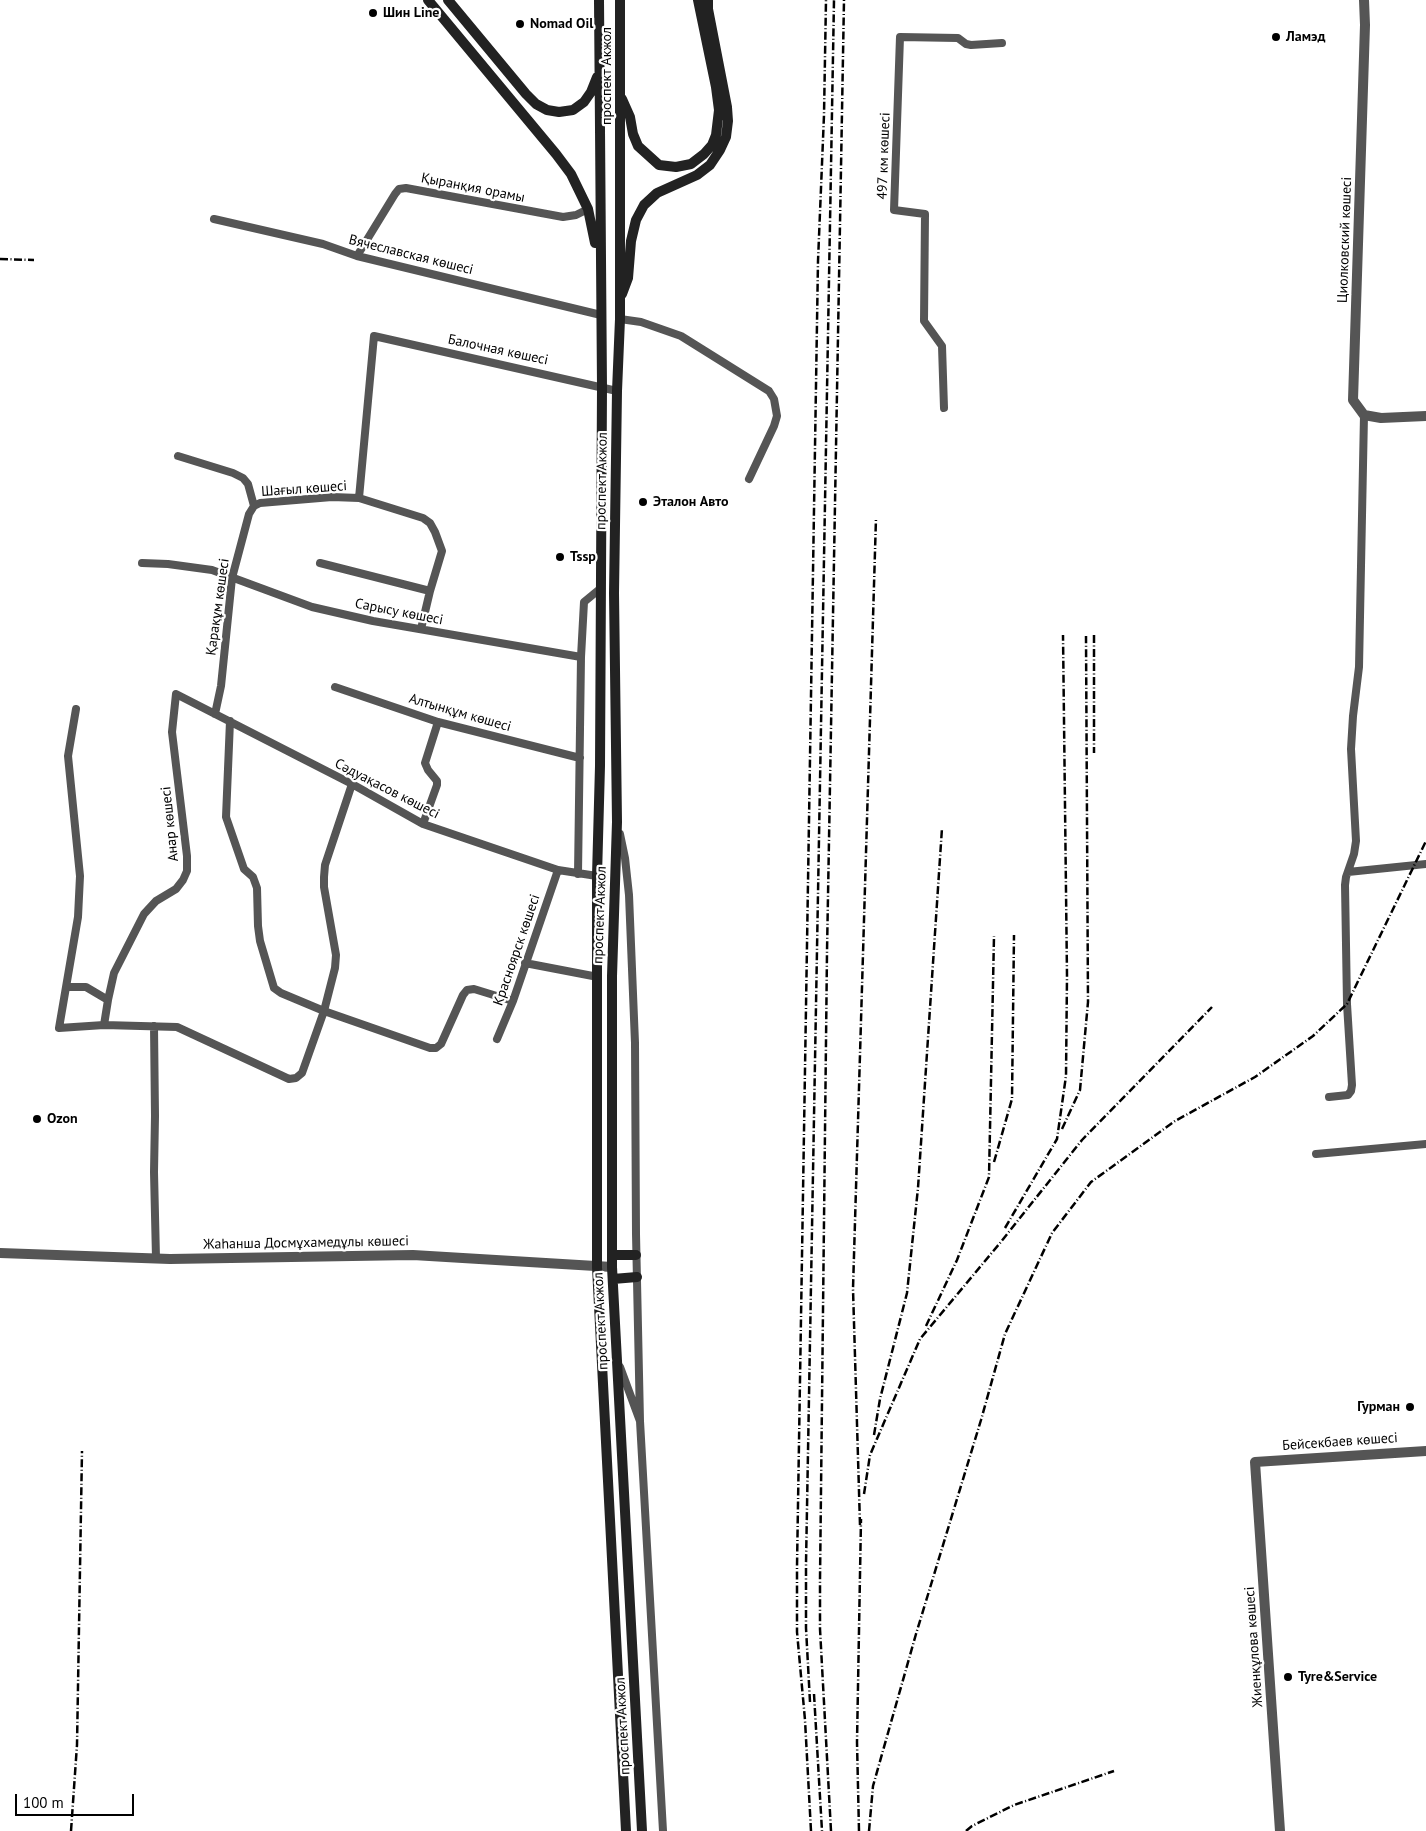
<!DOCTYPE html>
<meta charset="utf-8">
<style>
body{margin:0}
#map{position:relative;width:1426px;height:1831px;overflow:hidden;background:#fff;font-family:"PT Sans",sans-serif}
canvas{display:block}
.scale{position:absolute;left:15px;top:1794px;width:119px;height:22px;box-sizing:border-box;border:2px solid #000;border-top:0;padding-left:6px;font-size:15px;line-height:18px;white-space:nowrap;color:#000;-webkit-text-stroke:4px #fff;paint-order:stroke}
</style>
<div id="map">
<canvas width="1426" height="1831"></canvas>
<div class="scale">100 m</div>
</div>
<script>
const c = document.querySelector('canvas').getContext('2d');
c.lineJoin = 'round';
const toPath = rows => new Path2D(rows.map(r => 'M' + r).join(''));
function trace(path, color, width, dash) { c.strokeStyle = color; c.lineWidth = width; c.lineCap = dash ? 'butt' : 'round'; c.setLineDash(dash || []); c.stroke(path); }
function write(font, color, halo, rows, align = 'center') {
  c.font = font + ' "PT Sans",sans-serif'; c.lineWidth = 4.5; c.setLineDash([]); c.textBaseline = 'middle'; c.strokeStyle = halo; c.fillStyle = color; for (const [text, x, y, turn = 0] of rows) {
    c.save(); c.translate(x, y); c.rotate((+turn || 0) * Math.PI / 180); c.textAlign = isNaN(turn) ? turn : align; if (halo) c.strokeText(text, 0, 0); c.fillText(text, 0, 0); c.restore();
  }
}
const minor = toPath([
 [214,219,323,244,357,256,601,315],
 [357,256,395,194,399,189,406,188,563,217,576,215,588,209],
 [620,319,641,322,681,336,769,391,774,399,777,416,774,426,749,479],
 [944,408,942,346,924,321,925,214,894,210,900,37,958,38,966,44,971,45,1002,43],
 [178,456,233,473,243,478,248,484,254,506,260,503,332,497,359,498,423,518,430,523,435,532,442,551,430,591,421,629],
 [359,498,374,336,617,391],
 [142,563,168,564,212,570,312,607,373,621,581,657],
 [320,563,430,591],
 [335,687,438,722,580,758],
 [76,709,68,756,80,876,78,917,59,1028,104,1025,177,1027,289,1079,296,1078,302,1073,324,1011,335,968,336,955,324,887,324,877,325,865,352,784],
 [215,714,221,686,232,578,249,514,254,506],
 [230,721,226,817,244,869,253,877,257,888,258,926,260,941,274,988,281,993,324,1011,430,1048,436,1048,441,1044,463,995,467,990,474,989,513,1001],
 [423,824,437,785,437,781,428,770,425,763,438,722],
 [620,834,625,858,629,895,635,1043,636,1234,640,1421],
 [1348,872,1426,864],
 [578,874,581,657,584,602,601,588],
 [525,963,598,977],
 [66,987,86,987,108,1000,114,973,144,914,156,901,176,889,183,880,187,871,187,856,172,732,176,694,352,784,423,824,558,870,597,876],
 [104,1025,108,1000],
 [154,1026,155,1116,154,1172,156,1258],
 [497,1039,513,1001,558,870],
 [1329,1097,1348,1095,1351,1091,1352,1085,1347,1004,1345,885,1346,877,1354,854,1356,841,1351,749,1353,716,1359,667,1364,415],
 [1316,1154,1426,1144],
 [620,1367,640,1421,663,1831]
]);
const tertiary = toPath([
 [1364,0,1365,25,1353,400,1364,415,1381,418,1426,416],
 [0,1253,170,1259,413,1255,612,1267],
 [1280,1831,1255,1462,1426,1451]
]);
const secondary = toPath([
 [428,0,556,154,571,174,588,209,595,243],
 [448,0,526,94,536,104,547,110,559,112,573,110,584,102,591,92,597,77],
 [599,0,602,387,600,766,597,876,597,1267,626,1831],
 [620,0,620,319,617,391,614,593,617,822,612,976,612,1267,642,1831],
 [622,99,630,117,633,134,638,146,659,165,676,167,691,164,704,154,712,145,716,135,719,110,716,87,698,0],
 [622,294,628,278,631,241,636,220,644,205,657,193,697,175,710,165,720,150,726,137,728,121,727,107,708,9,708,0],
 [612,1255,636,1255],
 [613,1279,637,1277]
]);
const rail = toPath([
 [0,259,34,260],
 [1094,635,1094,753],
 [1062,1129,1080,1090,1088,1002,1086,636],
 [994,1162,1012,1099,1014,935],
 [1005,1228,1057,1139,1066,1076,1067,976,1063,635],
 [926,1326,957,1260,989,1177,994,936],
 [874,1435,880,1399,907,1293,918,1188,942,828],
 [864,1494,870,1455,920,1339,1000,1243,1082,1140,1212,1007],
 [860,1525,853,1289,876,518],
 [814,1694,822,1831],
 [810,1702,806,1628,806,1564,834,0],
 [71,1831,77,1745,82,1451],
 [811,1831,805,1720,797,1632,797,1567,818,261,824,115,826,0],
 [831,1831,820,1629,820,1580,827,952,844,0],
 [859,1831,857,1742,861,1519],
 [869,1831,873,1786,916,1634,981,1420,1005,1334,1052,1233,1091,1182,1175,1121,1255,1077,1313,1036,1347,1004,1426,841],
 [966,1831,972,1826,1014,1805,1114,1771]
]);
const markers = [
 [373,13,5,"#000"],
 [520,24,5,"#000"],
 [1276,37,5,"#000"],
 [643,502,5,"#000"],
 [560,557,5,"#000"],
 [37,1119,5,"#000"],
 [1410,1407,5,"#000"],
 [1288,1677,5,"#000"]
];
const poiNames = [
 ["Шин Line",383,13],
 ["Nomad Oil",530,24],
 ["Ламэд",1286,37],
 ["Эталон Авто",653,502],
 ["Tssp",570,557],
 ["Ozon",47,1119],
 ["Гурман",1400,1407,"right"],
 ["Tyre&Service",1298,1677]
];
const streetNames = [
 ["проспект Акжол",607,76,-90],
 ["497 км көшесі",884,156,-88],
 ["Қыранқия орамы",473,188,11],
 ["Циолковский көшесі",1345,240,-88],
 ["Вячеславская көшесі",411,255,14],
 ["Балочная көшесі",498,350,12],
 ["проспект Акжол",602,481,-89],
 ["Шағыл көшесі",304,489,-4],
 ["Қарақұм көшесі",218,607,-82],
 ["Сарысу көшесі",399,612,11],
 ["Алтынқұм көшесі",460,713,16],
 ["Сәдуақасов көшесі",387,789,27],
 ["Анар көшесі",170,824,-96],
 ["проспект Акжол",600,915,-88],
 ["Красноярск көшесі",517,950,-71],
 ["Жаһанша Досмұхамедұлы көшесі",306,1243,-1],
 ["проспект Акжол",601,1321,-93],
 ["Бейсекбаев көшесі",1340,1442,-4],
 ["Жиенқұлова көшесі",1254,1647,-94],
 ["проспект Акжол",623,1726,-93]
];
trace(minor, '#555', 8);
trace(tertiary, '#555', 10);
trace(secondary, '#222', 10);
trace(rail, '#000', 2.5, [8, 2.5, 1, 2.5]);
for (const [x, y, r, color] of markers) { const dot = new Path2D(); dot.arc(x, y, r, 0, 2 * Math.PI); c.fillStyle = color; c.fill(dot); trace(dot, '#fff', 2); }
write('bold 14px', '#000', '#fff', poiNames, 'left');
write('14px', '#000', '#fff', streetNames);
</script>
